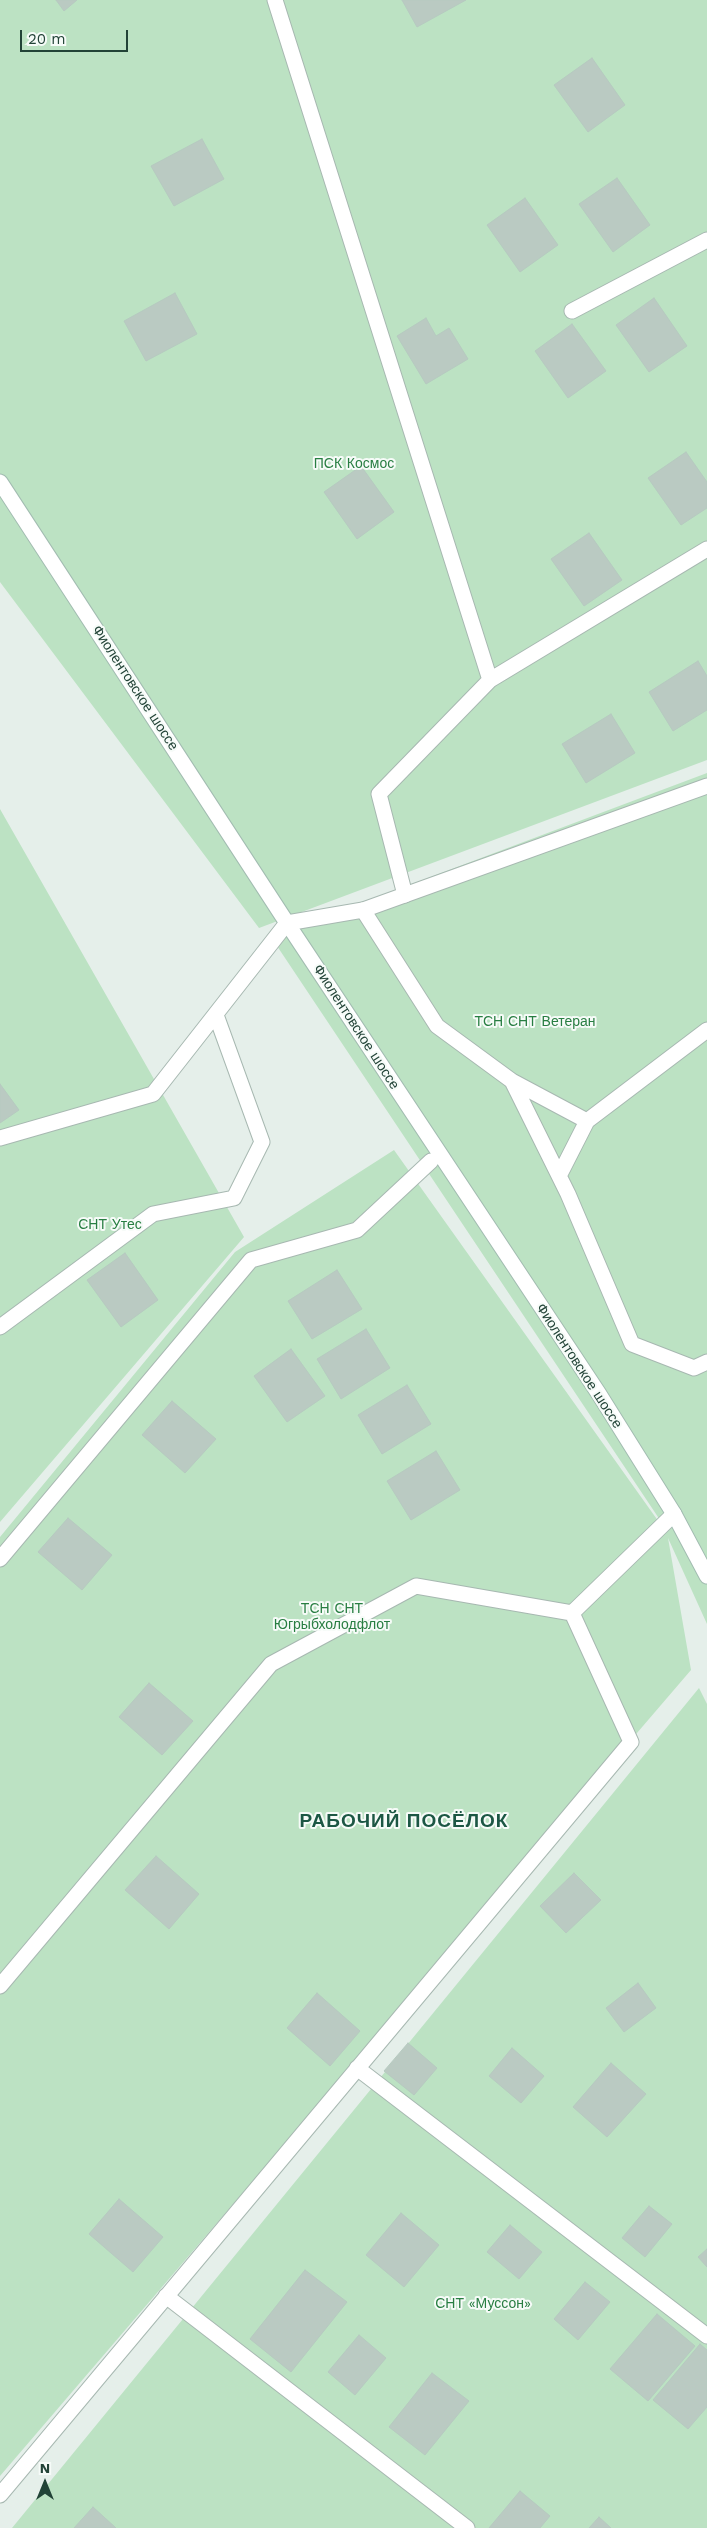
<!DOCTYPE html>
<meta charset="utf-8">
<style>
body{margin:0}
#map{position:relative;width:707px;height:2528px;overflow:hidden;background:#e5efea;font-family:"Work Sans",sans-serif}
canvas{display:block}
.north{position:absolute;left:20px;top:2458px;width:50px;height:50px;-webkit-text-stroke:4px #f6fbf8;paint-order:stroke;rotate:0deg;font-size:14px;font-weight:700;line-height:20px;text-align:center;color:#224337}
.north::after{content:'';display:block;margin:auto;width:18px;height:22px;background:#224337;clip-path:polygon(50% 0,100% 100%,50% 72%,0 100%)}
.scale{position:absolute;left:20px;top:30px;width:108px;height:22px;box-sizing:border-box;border:2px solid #224337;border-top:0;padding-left:6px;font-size:15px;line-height:18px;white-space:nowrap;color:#224337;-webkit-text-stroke:4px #f6fbf8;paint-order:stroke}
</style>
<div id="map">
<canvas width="707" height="2528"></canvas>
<div class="north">N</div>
<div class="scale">20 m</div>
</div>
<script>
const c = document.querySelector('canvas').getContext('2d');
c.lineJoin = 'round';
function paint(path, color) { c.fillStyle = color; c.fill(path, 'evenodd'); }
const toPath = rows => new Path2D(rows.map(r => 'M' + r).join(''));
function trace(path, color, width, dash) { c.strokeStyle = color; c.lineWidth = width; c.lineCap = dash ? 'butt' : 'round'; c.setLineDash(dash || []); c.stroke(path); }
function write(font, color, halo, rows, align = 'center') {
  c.font = font + ' "Work Sans",sans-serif'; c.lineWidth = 4; c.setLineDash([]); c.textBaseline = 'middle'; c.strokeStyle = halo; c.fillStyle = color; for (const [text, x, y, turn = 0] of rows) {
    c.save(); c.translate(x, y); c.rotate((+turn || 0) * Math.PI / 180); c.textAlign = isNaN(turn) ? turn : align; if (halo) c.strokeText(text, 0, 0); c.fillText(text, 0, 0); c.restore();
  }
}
const green = toPath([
 [0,0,707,0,707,760,259,928,0,582],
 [707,773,707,1624,668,1538,691,1670,0,2476,0,1537,235,1252,394,1150,666,1532,662,1523,271,937],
 [0,809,244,1237,0,1522],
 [699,1688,707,1704,707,2528,12,2528]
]);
const building = toPath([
 [56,0,77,0,64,11,56,0],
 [402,0,466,0,417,27,402,0],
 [592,58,625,105,588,132,554,85,592,58],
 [202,139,224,179,174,206,151,166,202,139],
 [617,178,650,225,613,252,579,204,617,178],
 [525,198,558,245,520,272,487,225,525,198],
 [175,293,197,334,146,361,124,321,175,293],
 [654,298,687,346,649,372,616,325,654,298],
 [426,318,436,336,449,328,468,359,426,384,397,336,426,318],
 [572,324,606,371,568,398,535,351,572,324],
 [686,452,707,482,707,508,681,525,648,478,686,452],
 [361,466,394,512,357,539,324,492,361,466],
 [589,533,622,580,584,606,551,559,589,533],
 [698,661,707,676,707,710,673,731,649,692,698,661],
 [611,714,635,753,586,783,562,744,611,714],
 [0,1084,19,1110,0,1123,0,1084],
 [125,1253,158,1300,121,1327,87,1280,125,1253],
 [337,1270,362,1309,312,1339,288,1301,337,1270],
 [366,1329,390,1368,341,1399,317,1359,366,1329],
 [291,1349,325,1396,287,1422,254,1376,291,1349],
 [407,1385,431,1424,382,1454,358,1415,407,1385],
 [172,1401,216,1439,185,1473,142,1435,172,1401],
 [436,1451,460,1490,411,1520,387,1481,436,1451],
 [68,1518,112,1555,82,1590,38,1552,68,1518],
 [149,1683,193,1721,162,1755,119,1717,149,1683],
 [156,1856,199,1894,169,1929,125,1890,156,1856],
 [574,1873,601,1900,566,1933,540,1906,574,1873],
 [638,1983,656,2008,624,2032,606,2008,638,1983],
 [317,1993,360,2031,330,2066,287,2028,317,1993],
 [408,2043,437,2068,414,2095,384,2071,408,2043],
 [512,2048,544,2076,521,2103,489,2076,512,2048],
 [611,2063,646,2094,607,2137,573,2107,611,2063],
 [119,2199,163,2237,133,2272,89,2234,119,2199],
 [649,2206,672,2224,645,2257,622,2238,649,2206],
 [401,2213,439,2245,404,2287,366,2255,401,2213],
 [510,2225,542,2252,519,2279,487,2252,510,2225],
 [707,2249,707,2267,698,2257,707,2249],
 [305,2270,347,2302,291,2372,250,2339,305,2270],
 [585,2282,610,2302,578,2340,554,2319,585,2282],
 [657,2314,695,2346,648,2401,610,2369,657,2314],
 [359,2335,386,2358,355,2395,328,2372,359,2335],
 [700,2344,707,2350,707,2407,688,2429,653,2400,700,2344],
 [432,2373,469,2401,425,2455,389,2427,432,2373],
 [520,2491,550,2516,540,2528,489,2528,520,2491],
 [93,2507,116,2528,74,2528,93,2507],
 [599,2517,611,2528,589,2528,599,2517]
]);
const service = toPath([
 [275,0,490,680,379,794,405,895],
 [572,311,707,240],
 [490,680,707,549],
 [363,910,437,1026,512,1081,587,1121,707,1030],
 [512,1081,568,1194,632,1344,694,1368,707,1362],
 [0,1138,153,1094,287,923],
 [559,1176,587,1121],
 [0,1327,153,1214,234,1198,262,1142,216,1015],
 [0,1559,251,1260,357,1230,431,1161],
 [572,1613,674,1514],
 [0,1986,271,1664,416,1586,572,1613],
 [357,2068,707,2336],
 [166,2296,467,2528],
 [0,2495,631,1742,572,1613]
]);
const minor = toPath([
 [287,923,363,910,707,786]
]);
const secondary = toPath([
 [0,482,287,923,599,1394,674,1514,707,1576]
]);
const parkNames = [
 ["ПСК Космос",354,464],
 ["ТСН СНТ Ветеран",535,1022],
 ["СНТ Утес",110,1225],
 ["ТСН СНТ",332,1609],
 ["Югрыбхолодфлот",332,1625],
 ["СНТ «Муссон»",483,2304]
];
const streetNames = [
 ["Фиолентовское шоссе",135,688,57],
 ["Фиолентовское шоссе",356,1027,57],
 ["Фиолентовское шоссе",579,1366,57]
];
const districtNames = [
 ["РАБОЧИЙ ПОСЁЛОК",404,1821]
];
paint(green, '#bce2c3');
paint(building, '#bacac2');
trace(building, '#b6cac0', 1);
trace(service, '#a7b8b1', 17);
trace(minor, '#a7b8b1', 17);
trace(secondary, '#a2bcb1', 17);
trace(service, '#fff', 15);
trace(minor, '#fff', 15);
trace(secondary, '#fff', 15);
write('14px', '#287e42', '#f6fbf8', parkNames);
write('14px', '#224337', '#f6fbf8', streetNames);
c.letterSpacing = '1px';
write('bold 19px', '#1c5744', '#f6fbf8', districtNames);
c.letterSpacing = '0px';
</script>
